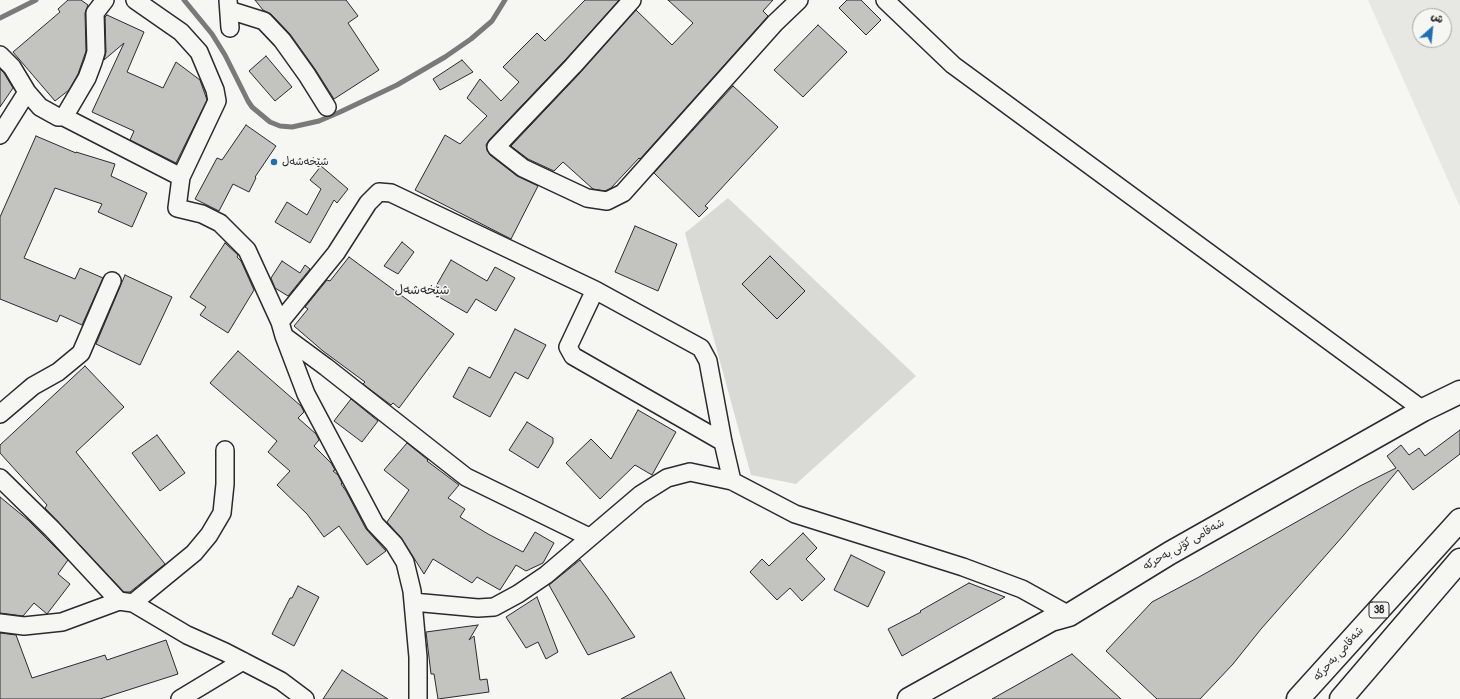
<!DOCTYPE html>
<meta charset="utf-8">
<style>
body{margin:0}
#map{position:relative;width:1460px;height:699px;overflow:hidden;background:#f6f6f2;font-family:Pangolin,"Playpen Sans Arabic",sans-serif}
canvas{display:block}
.north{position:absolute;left:1412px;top:8px;width:40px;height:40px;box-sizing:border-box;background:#f6f6f2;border:1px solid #a5a5a2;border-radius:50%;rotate:27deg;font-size:11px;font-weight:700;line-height:16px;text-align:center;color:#2b2b2b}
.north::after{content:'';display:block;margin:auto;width:14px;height:18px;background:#1f6fb2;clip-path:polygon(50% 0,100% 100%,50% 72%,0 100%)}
</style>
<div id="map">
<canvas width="1460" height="699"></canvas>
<div class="north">ش</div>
</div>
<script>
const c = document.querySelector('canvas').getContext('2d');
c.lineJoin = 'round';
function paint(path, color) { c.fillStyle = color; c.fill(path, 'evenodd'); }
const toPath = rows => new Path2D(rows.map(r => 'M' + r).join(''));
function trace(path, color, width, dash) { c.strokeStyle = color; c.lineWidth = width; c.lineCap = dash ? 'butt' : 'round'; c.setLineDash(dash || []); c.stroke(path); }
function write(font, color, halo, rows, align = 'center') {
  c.font = font + ' Pangolin,"Playpen Sans Arabic",sans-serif'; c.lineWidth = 3; c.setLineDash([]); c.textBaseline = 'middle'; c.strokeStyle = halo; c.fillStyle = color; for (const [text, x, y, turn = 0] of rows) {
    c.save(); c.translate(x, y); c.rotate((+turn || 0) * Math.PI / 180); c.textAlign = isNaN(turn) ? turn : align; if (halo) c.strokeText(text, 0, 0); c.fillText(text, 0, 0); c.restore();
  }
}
const built = toPath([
 [1368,0,1460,0,1460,207],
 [1420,16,1444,16,1444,40,1420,40]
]);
const green = toPath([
 [728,198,916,376,796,484,751,475,685,233]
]);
const stream = toPath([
 [184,0,212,34,225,55,248,101,252,107,270,122,280,126,292,127,319,121,340,112,397,85,445,57,471,39,492,21,505,0],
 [0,18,36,0]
]);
const building = toPath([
 [68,0,81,0,88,5,85,13,86,51,78,74,69,90,55,101,13,52,60,12,58,9,68,0],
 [255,0,346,0,358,16,348,23,379,70,334,99,315,69,290,34,271,14,263,10,255,0],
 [585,0,619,0,566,59,489,140,486,145,487,150,490,155,517,176,538,186,511,239,415,190,445,135,460,144,487,116,467,98,480,79,501,101,519,82,503,67,537,33,545,41,585,0],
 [668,0,773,0,763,11,768,16,640,159,639,158,611,188,605,191,593,189,563,162,554,171,528,159,511,146,580,73,636,10,672,45,693,23,668,0],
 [847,0,861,0,881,20,866,35,839,8,847,0],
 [107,15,144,32,127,72,163,88,176,62,200,80,207,100,176,163,130,140,134,131,92,112,124,43,104,60,106,52,105,17,107,15],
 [818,25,847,52,803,97,774,70,818,25],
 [266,56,292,87,275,101,249,71,266,56],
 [462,60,473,72,440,90,433,79,462,60],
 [0,69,4,73,13,88,0,107,0,69],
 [733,86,778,127,705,206,708,208,699,217,654,173,733,86],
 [246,125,276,146,255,177,256,178,249,192,233,184,219,211,195,199,217,158,222,160,246,125],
 [36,136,76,153,76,152,115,164,111,176,147,193,132,227,98,212,102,204,55,188,24,258,75,279,80,268,103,278,82,325,60,315,57,322,0,299,0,217,36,136],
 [321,166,348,189,337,203,334,200,310,243,275,222,287,202,307,215,321,189,310,180,321,166],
 [635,226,677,244,658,291,615,272,635,226],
 [402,242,414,252,398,274,384,266,402,242],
 [225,243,238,255,237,257,241,261,254,290,228,333,200,315,206,307,190,297,225,243],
 [770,256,805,291,777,319,742,284,770,256],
 [349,257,454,334,399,408,393,403,391,405,363,384,365,382,323,351,294,326,308,309,305,307,327,280,330,281,349,257],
 [451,260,487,281,495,267,515,278,496,311,476,299,467,313,432,293,451,260],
 [282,261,300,273,305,265,310,269,288,296,275,288,271,278,282,261],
 [125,275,172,297,140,365,96,344,125,275],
 [515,329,546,345,528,379,515,372,490,417,453,397,469,367,490,378,515,329],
 [238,351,301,406,304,412,298,418,316,434,319,440,314,446,331,463,335,470,333,471,338,475,342,483,341,484,346,491,366,529,386,551,367,565,339,526,324,537,307,514,277,485,290,471,268,452,277,441,210,383,238,351],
 [85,366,124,407,76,452,165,564,130,592,124,592,45,508,47,505,0,453,0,445,85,366],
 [351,399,378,421,362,442,334,421,351,399],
 [638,410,676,432,652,475,635,465,600,499,566,463,591,439,611,459,638,410],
 [527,422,553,438,553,443,538,468,509,450,527,422],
 [1460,430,1460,454,1413,490,1398,470,1343,536,1261,629,1233,664,1200,699,1157,699,1106,651,1152,602,1199,577,1360,486,1396,468,1387,456,1401,445,1409,455,1419,448,1425,456,1460,430],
 [157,435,185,473,160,491,132,453,157,435],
 [407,443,428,460,427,461,459,485,448,498,465,509,460,517,488,534,523,552,535,532,554,543,543,563,526,571,516,565,500,590,477,577,472,583,433,559,424,574,402,539,387,522,409,490,384,470,407,443],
 [0,497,28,520,68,560,58,574,70,584,47,614,34,603,23,616,0,613,0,497],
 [803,533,817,548,806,559,825,579,802,601,790,588,777,600,750,572,762,559,769,566,803,533],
 [851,555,885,572,868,607,834,590,851,555],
 [580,560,606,595,635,637,588,655,549,585,580,560],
 [969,583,1005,597,902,656,888,629,921,612,920,611,969,583],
 [298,586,319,597,294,646,272,634,290,598,292,598,298,586],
 [537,597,558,652,546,659,538,642,526,648,506,617,537,597],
 [478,625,469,640,474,636,480,680,487,679,489,692,438,699,434,674,431,674,426,632,478,625],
 [0,633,16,635,32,678,105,655,107,660,166,640,178,674,100,699,0,699,0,633],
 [1072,654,1121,699,992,699,1072,654],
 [342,670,369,687,388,699,323,699,342,670],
 [671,672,685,699,621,699,671,672]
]);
const street = toPath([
 [135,0,181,32,199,52,215,90,217,101,181,177,177,208,202,214,220,223,247,250,280,322,284,336,306,394,375,524,394,544,405,562,412,591,418,657,418,699],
 [228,0,230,28],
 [632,0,573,66,496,147,523,168,587,198,607,201,623,193,775,23,799,0],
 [885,0,953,65,1423,410],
 [229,10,264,21,282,40,307,75,327,107],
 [0,55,12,67,27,92,40,107,58,117,64,117,181,177],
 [64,117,87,78,93,62,96,52,95,13,105,0],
 [0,135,27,92],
 [595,290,568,347,573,356,723,442],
 [280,322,336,253,368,203,379,192,391,193,595,290,701,348,708,361,723,442,732,481],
 [284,336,326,367,466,477,589,537],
 [0,414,33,386,58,372,81,353,112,281],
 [0,478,52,529,119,601],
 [413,602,478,608,494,607,518,594,546,575,640,495,667,478,690,472,732,481,795,514,963,567,1022,589,1069,615],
 [133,603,194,553,209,535,222,513,225,484,225,450],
 [0,623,24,626,62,622,119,601,133,603,187,635,225,652,281,681,305,699],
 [180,699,243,661]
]);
const secondary = toPath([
 [909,699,1051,620,1069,615,1170,553,1423,410,1460,392]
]);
const primary = toPath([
 [1298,699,1460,520],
 [1341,699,1460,560]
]);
const markers = [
 [274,162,4,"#1f6fb2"]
];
const shields = [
 [1379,610,20]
];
const shieldNames = [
 ["38",1379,610]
];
const poiNames = [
 ["شێخه‌شه‌ل",282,162]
];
const streetNames = [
 ["شەقامی کۆنی بەحرکە",1184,545,-30],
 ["شەقامی بەحرکە",1339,654,-48]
];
const quarterNames = [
 ["شێخەشەل",422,291]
];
paint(built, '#e7e7e3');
paint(green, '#d9d9d5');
trace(stream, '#7a7a78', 5);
paint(building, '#c3c3c0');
trace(building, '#2b2b2b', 1);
trace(street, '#2b2b2b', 20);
trace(secondary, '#2b2b2b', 25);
trace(primary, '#2b2b2b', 25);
trace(street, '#f6f6f2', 17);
trace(secondary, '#f6f6f2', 22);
trace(primary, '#f6f6f2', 22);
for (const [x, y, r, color] of markers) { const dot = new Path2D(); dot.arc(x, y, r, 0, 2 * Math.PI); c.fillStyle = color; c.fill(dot); trace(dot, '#f6f6f2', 1.5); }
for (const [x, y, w] of shields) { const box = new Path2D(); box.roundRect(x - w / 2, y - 8, w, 16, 3); c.fillStyle = '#f6f6f2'; c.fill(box); trace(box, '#2b2b2b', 1); }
write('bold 10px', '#2b2b2b', null, shieldNames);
write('11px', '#2b2b2b', '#f6f6f2', poiNames, 'left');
write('11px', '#2b2b2b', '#f6f6f2', streetNames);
write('13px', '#2b2b2b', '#f6f6f2', quarterNames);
</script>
